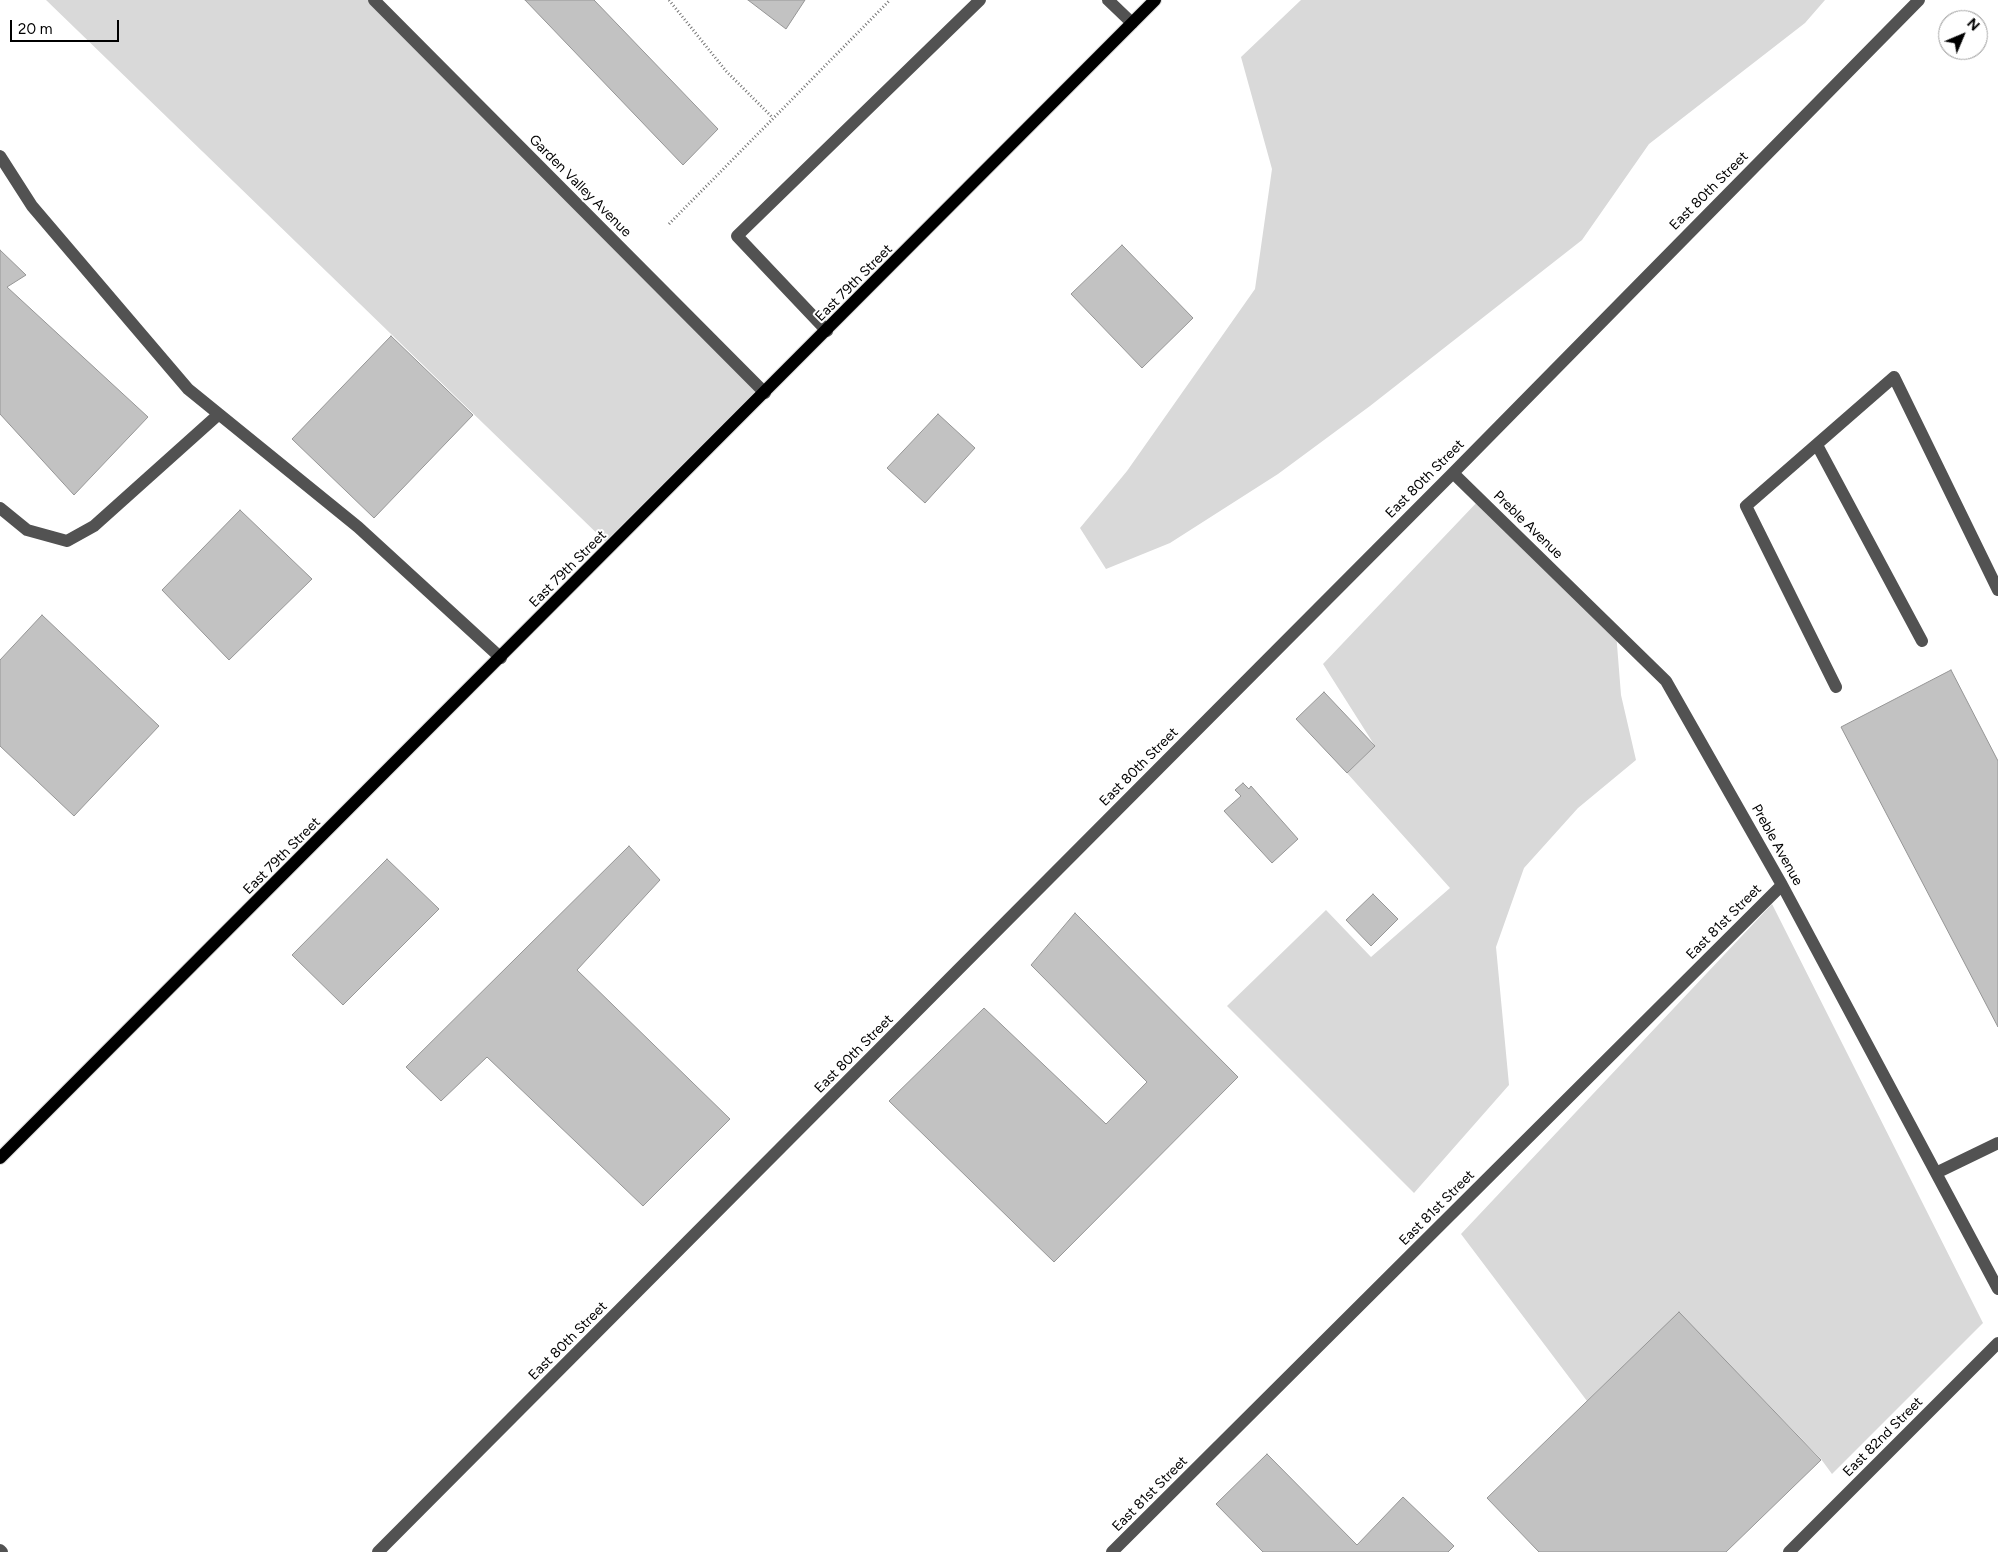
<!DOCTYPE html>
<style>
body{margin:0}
#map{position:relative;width:1998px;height:1552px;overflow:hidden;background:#fff;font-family:Figtree,sans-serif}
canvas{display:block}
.north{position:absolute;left:1938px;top:10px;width:50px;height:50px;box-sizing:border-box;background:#fff;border:1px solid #999;border-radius:50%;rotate:45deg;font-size:14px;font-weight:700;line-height:20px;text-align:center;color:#000}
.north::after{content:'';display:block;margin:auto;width:18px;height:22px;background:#000;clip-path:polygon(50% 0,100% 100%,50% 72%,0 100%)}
.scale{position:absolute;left:10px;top:20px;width:109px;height:22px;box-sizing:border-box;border:2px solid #000;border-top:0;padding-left:6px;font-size:15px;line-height:18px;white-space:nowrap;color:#000;-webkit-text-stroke:4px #fff;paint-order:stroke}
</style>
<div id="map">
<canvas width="1998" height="1552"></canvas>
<div class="north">N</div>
<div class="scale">20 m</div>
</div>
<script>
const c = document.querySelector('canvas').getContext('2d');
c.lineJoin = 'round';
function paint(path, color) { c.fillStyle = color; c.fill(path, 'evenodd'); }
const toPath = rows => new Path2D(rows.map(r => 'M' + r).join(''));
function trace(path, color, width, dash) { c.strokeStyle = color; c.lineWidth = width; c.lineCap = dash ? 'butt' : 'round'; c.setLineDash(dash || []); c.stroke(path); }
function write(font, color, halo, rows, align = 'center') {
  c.font = font + ' Figtree,sans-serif'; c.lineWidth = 4; c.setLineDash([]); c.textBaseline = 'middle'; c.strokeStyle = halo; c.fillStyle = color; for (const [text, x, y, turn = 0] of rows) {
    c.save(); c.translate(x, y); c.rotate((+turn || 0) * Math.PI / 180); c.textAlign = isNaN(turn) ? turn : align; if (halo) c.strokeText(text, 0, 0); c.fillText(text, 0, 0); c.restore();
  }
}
const green = toPath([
 [46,0,374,0,765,393,611,547],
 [1301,0,1825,0,1805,23,1649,144,1582,240,1370,406,1278,474,1170,543,1106,569,1080,528,1127,471,1255,289,1272,169,1241,57],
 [1480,499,1616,632,1621,695,1636,760,1578,808,1524,868,1496,947,1509,1085,1414,1193,1227,1006,1326,910,1371,957,1450,888,1347,773,1375,746,1323,664],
 [1772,904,1983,1323,1832,1474,1821,1459,1679,1313,1587,1401,1461,1234]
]);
const building = toPath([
 [525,0,594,0,718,129,683,165,525,0],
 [748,0,805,0,786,29,748,0],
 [1122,245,1193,318,1142,368,1071,294,1122,245],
 [0,250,26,275,7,287,148,417,74,495,0,414,0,250],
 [391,336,473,415,374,518,292,439,391,336],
 [938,414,975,448,925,503,887,468,938,414],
 [240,510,312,579,229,660,162,590,240,510],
 [42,615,159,726,74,816,0,746,0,660,42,615],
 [1951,670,1998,761,1998,1027,1841,727,1951,670],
 [1324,692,1375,746,1347,773,1296,719,1324,692],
 [1243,783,1249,789,1251,786,1298,839,1272,863,1224,811,1241,796,1235,790,1243,783],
 [629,846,660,880,577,970,730,1119,643,1206,487,1057,441,1101,406,1067,629,846],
 [387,859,439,909,343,1005,292,955,387,859],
 [1373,894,1398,919,1371,946,1346,920,1373,894],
 [1075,913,1238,1077,1054,1262,889,1101,984,1008,1106,1124,1147,1082,1031,965,1075,913],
 [1679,1312,1821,1460,1726,1552,1539,1552,1487,1498,1679,1312],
 [1267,1454,1357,1545,1403,1497,1454,1546,1448,1552,1263,1552,1216,1504,1267,1454]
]);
const path = toPath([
 [669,0,726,71,773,118],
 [669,224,890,0]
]);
const minor = toPath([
 [374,0,765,393],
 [1108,0,1132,23],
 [0,156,32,206,188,389,358,527,501,658],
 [827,331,737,236,980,0],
 [1817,445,1922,641],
 [1453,473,1666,681,1782,885,1998,1289],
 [0,508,27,530,67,541,94,526,219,414],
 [1836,687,1746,506,1894,377,1998,590],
 [1936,1173,1998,1143],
 [0,1550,2,1552],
 [378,1552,1453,473,1919,0],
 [1112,1552,1782,885],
 [1789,1552,1998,1343]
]);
const major = toPath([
 [0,1158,1155,0]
]);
const streetNames = [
 ["Garden Valley Avenue",580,186,45],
 ["East 80th Street",1709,191,-45],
 ["East 79th Street",854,283,-45],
 ["East 80th Street",1425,479,-45],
 ["Preble Avenue",1528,525,44],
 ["East 79th Street",568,569,-45],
 ["East 80th Street",1139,767,-45],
 ["Preble Avenue",1777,845,61],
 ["East 79th Street",282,856,-45],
 ["East 81st Street",1724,922,-45],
 ["East 80th Street",854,1054,-45],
 ["East 81st Street",1437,1208,-45],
 ["East 80th Street",568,1341,-45],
 ["East 82nd Street",1883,1437,-45],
 ["East 81st Street",1150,1494,-45]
];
paint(green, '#d9d9d9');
paint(building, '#c2c2c2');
trace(building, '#969696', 1);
trace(major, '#dbdbdb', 14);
trace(path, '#747474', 3, [1, 2.5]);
trace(minor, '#525252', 12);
trace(major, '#000', 12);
write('14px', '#000', '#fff', streetNames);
</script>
